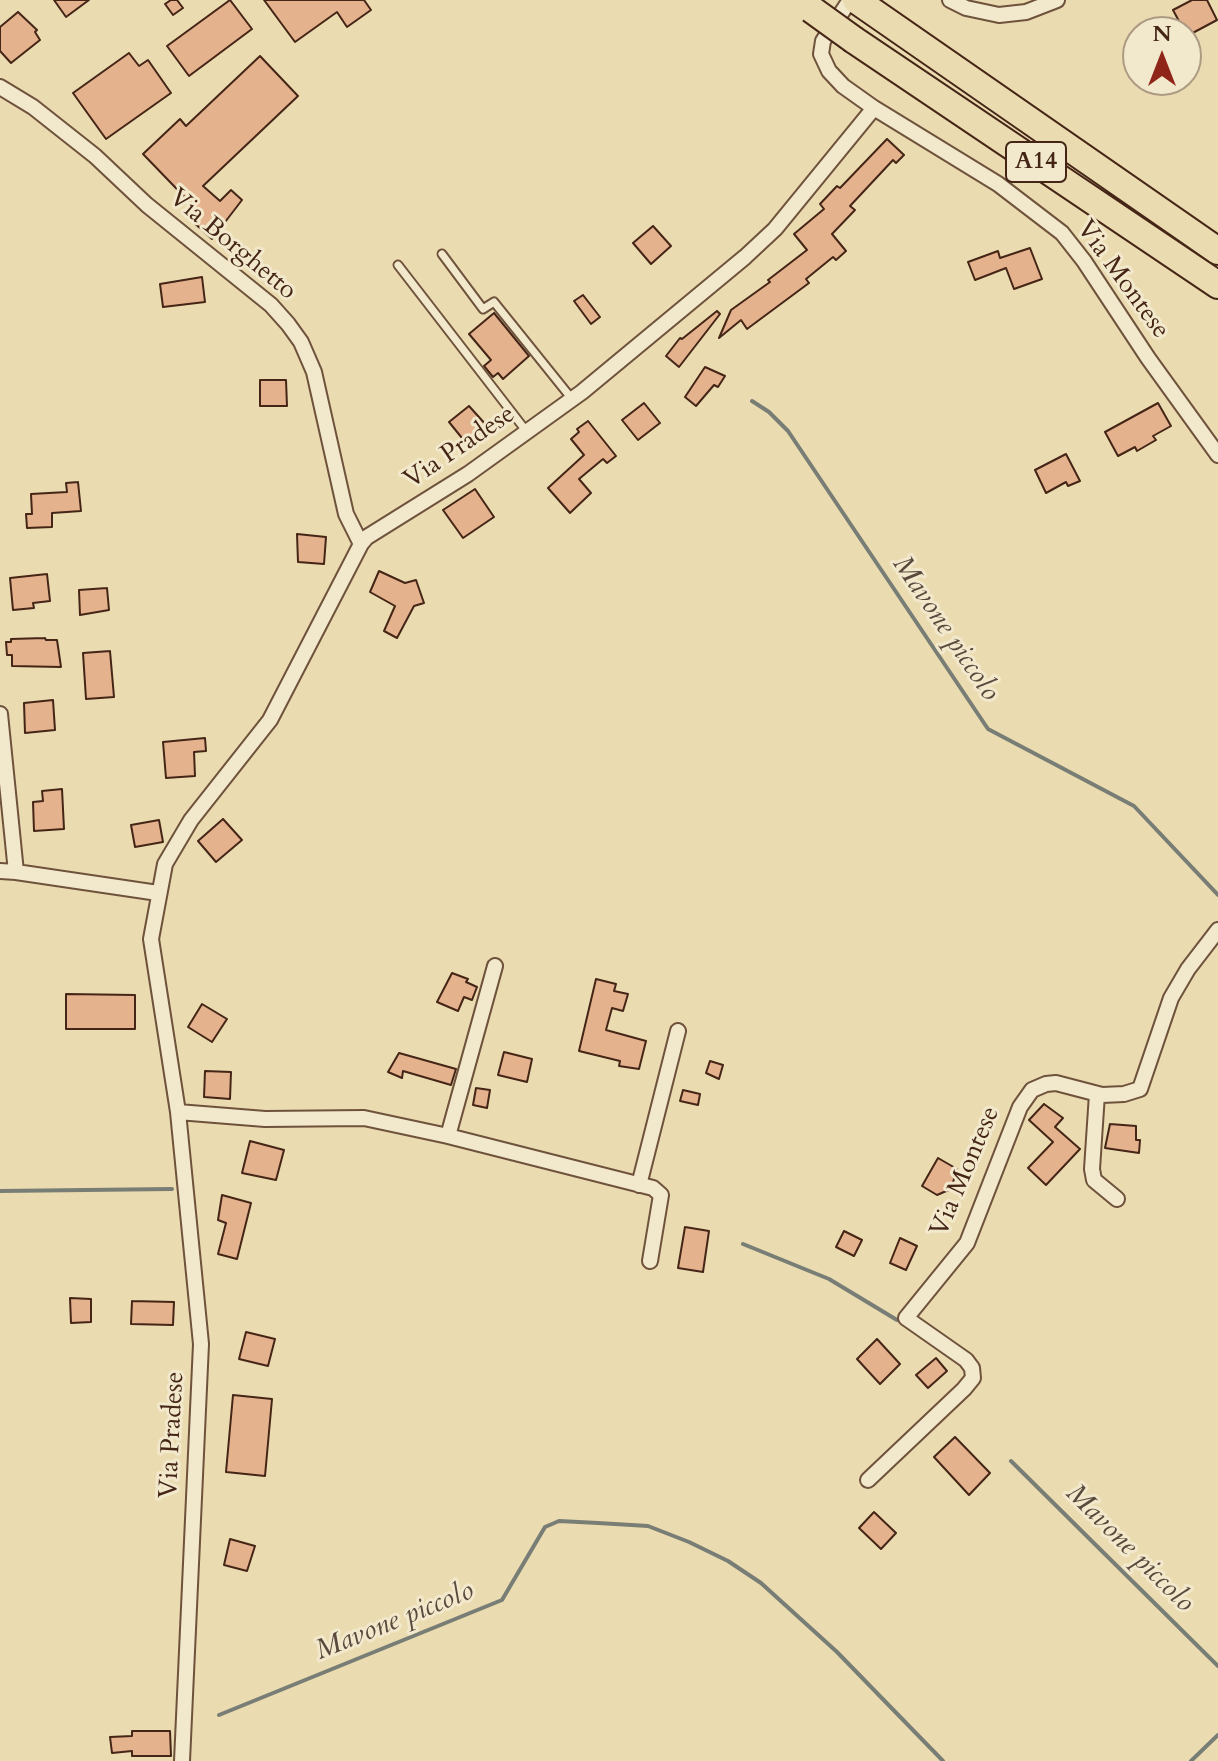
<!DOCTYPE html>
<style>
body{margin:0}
#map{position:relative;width:1218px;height:1761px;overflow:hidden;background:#ebdbb0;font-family:Cardo,serif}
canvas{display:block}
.north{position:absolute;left:1122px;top:16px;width:80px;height:80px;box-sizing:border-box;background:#f2e8cc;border:2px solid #ac9a83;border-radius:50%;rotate:0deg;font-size:22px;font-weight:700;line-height:32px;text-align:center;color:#442516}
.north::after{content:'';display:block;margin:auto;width:28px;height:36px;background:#8f2418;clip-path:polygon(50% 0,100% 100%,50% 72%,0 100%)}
</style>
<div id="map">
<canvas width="1218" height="1761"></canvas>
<div class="north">N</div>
</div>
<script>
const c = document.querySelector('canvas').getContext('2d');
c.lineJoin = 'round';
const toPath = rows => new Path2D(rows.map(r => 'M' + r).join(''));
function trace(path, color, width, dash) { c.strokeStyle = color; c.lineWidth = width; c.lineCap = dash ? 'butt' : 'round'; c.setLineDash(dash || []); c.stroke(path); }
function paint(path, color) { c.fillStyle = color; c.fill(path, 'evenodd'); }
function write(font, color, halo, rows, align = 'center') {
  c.font = font + ' Cardo,serif'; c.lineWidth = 6; c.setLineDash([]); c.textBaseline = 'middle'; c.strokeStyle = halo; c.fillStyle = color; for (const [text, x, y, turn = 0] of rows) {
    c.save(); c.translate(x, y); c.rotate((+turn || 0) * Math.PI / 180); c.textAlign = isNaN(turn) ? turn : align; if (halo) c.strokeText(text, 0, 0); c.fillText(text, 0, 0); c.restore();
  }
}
const stream = toPath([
 [752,401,769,412,788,431,988,729,1134,806,1218,895],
 [0,1191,172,1189],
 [743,1244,829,1279,897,1320],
 [1011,1461,1218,1666],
 [219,1715,502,1600,545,1527,559,1521,598,1523,648,1526,689,1542,728,1561,761,1583,837,1652,943,1761],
 [1191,1761,1218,1735]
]);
const building = toPath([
 [54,0,89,0,66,17,54,0],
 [171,0,177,0,183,8,173,15,165,4,171,0],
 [230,0,252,29,189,76,167,46,230,0],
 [264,0,364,0,371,10,347,27,337,12,295,42,264,0],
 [1192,0,1207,0,1217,20,1187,36,1173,10,1192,0],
 [18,12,37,30,35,32,40,40,11,63,0,51,0,27,18,12],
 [129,53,139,66,148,60,171,93,106,139,73,93,129,53],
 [260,56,298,96,203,186,220,201,231,190,242,200,212,239,191,220,199,212,143,154,180,119,186,126,260,56],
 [887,139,904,155,896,163,893,160,850,206,855,210,832,234,846,251,836,260,833,257,806,279,809,283,747,329,741,320,719,338,731,310,770,282,768,280,807,250,794,234,824,209,820,204,837,186,840,188,887,139],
 [653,226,671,246,651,264,633,243,653,226],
 [1030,248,1042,279,1014,289,1006,268,975,280,968,262,998,251,1000,258,1030,248],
 [202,277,205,302,163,307,160,284,202,277],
 [583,295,600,317,591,324,574,301,583,295],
 [717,311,720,314,679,367,666,356,680,338,682,339,717,311],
 [494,313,529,356,503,379,498,373,493,377,484,366,491,360,469,334,494,313],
 [705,367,725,376,718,387,714,385,696,406,685,397,705,367],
 [260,380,286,380,287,406,260,406,260,380],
 [644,403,660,423,638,440,622,420,644,403],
 [1158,403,1171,426,1153,436,1156,440,1137,451,1135,447,1118,456,1105,432,1158,403],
 [469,406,487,426,466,443,449,422,469,406],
 [588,421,616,456,607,463,603,459,579,479,591,493,570,513,548,488,584,455,571,439,579,432,577,429,588,421],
 [1066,454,1080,481,1068,486,1066,482,1046,493,1035,470,1066,454],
 [78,482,81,511,52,513,52,527,27,528,26,514,32,514,31,494,67,492,66,483,78,482],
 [475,489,494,517,463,538,443,510,475,489],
 [297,534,326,537,324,564,298,562,297,534],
 [379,571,405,583,416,580,424,603,414,606,397,638,384,631,395,606,370,592,379,571],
 [47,574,50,601,33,603,34,608,13,610,10,578,47,574],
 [107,588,109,610,80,615,79,590,107,588],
 [45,638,46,640,57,640,61,667,12,666,12,655,7,655,6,642,11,642,11,639,45,638],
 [110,651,114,697,86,699,83,653,110,651],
 [53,700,55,730,25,733,24,703,53,700],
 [205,738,206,751,194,752,195,776,166,778,163,742,205,738],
 [62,789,64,829,34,831,33,802,43,801,42,791,62,789],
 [223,819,242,840,216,862,198,841,223,819],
 [159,820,163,842,135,847,131,825,159,820],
 [452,973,468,979,466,982,477,987,472,1000,464,997,458,1011,437,1002,452,973],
 [596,979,616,984,614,991,628,994,623,1011,612,1008,606,1030,646,1041,639,1069,619,1066,620,1061,579,1051,596,979],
 [66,994,135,995,135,1029,66,1029,66,994],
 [202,1004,227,1019,212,1042,188,1027,202,1004],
 [504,1052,532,1059,527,1082,498,1075,504,1052],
 [399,1053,456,1069,451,1085,403,1071,402,1078,388,1072,399,1053],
 [710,1061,723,1065,719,1079,706,1073,710,1061],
 [205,1071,231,1072,230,1099,204,1097,205,1071],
 [476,1088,490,1090,487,1108,473,1105,476,1088],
 [683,1090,700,1094,698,1105,680,1101,683,1090],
 [1044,1104,1063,1118,1055,1127,1080,1149,1046,1185,1028,1168,1053,1142,1029,1120,1044,1104],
 [1110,1124,1136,1126,1136,1140,1140,1140,1139,1153,1105,1148,1110,1124],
 [250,1141,284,1150,276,1180,242,1173,250,1141],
 [938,1158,957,1169,951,1189,937,1195,922,1186,938,1158],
 [222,1195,251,1203,237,1259,218,1254,226,1223,218,1220,222,1195],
 [685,1227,709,1231,703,1272,678,1268,685,1227],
 [844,1231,862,1240,854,1256,836,1247,844,1231],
 [900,1238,917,1246,906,1270,890,1263,900,1238],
 [70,1298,91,1299,91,1322,71,1323,70,1298],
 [132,1301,174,1302,173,1325,131,1324,132,1301],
 [246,1332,275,1339,268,1366,239,1359,246,1332],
 [877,1339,900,1364,880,1384,857,1359,877,1339],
 [936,1358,947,1371,928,1388,916,1375,936,1358],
 [233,1395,272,1399,265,1476,226,1472,233,1395],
 [955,1437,990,1473,969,1495,934,1457,955,1437],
 [874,1512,896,1533,881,1549,859,1528,874,1512],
 [230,1539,255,1546,247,1571,224,1565,230,1539],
 [132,1731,170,1731,171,1756,132,1756,132,1751,112,1753,110,1737,132,1736,132,1731]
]);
const lane = toPath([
 [442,254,483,309,494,302,572,399],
 [398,265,527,432]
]);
const street = toPath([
 [850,0,823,41,821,54,829,71,843,86,874,108,998,184,1062,233,1084,261,1148,358,1218,455],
 [950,0,966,8,999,15,1026,12,1057,0],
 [0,87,33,107,95,156,147,205,271,305,288,324,301,342,314,372,346,514,361,544],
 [0,714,16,872],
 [0,871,16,872,158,893],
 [1097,1094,1092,1169,1094,1180,1117,1199],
 [178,1112,265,1119,364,1118,448,1136,653,1188,661,1195,650,1261],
 [448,1136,495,966],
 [639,1185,678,1031],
 [868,1480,964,1389,973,1378,972,1368,966,1360,906,1318,967,1243,1020,1107,1032,1090,1046,1084,1056,1083,1102,1095,1124,1094,1140,1089,1171,998,1188,969,1218,930],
 [182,1761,201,1344,178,1112,151,939,165,864,191,820,270,720,361,544,367,537,468,474,582,392,745,257,775,229,874,108]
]);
const highway = toPath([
 [856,0,1218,251],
 [854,40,1218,285]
]);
const highwayBridge = toPath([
 [811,9,854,40]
]);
const shields = [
 [1036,162,60]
];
const shieldNames = [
 ["A14",1036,162]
];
const streetNames = [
 ["Via Borghetto",232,245,40],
 ["Via Montese",1122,280,54],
 ["Via Pradese",460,448,-34],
 ["Via Montese",966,1172,-67],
 ["Via Pradese",173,1435,-87]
];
const waterNames = [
 ["Mavone piccolo",945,629,56],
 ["Mavone piccolo",1129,1549,45],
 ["Mavone piccolo",395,1622,-22]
];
trace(stream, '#787e75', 4);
paint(building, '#e5b28e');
trace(building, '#442516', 2);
trace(lane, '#6e523c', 11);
trace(street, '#6e523c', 18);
trace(highway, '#442516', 30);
trace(lane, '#f2e8cc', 7);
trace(street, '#f2e8cc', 14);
trace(highway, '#ebdbb0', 26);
trace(highwayBridge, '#442516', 30, []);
trace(highwayBridge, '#ebdbb0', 26);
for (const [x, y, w] of shields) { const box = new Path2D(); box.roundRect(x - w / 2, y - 20, w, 40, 6); c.fillStyle = '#f2e8cc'; c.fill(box); trace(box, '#442516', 2); }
write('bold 24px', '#442516', null, shieldNames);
write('26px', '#442516', '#f2e8cc', streetNames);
write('italic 28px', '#5a4a3e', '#f2e8cc', waterNames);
</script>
